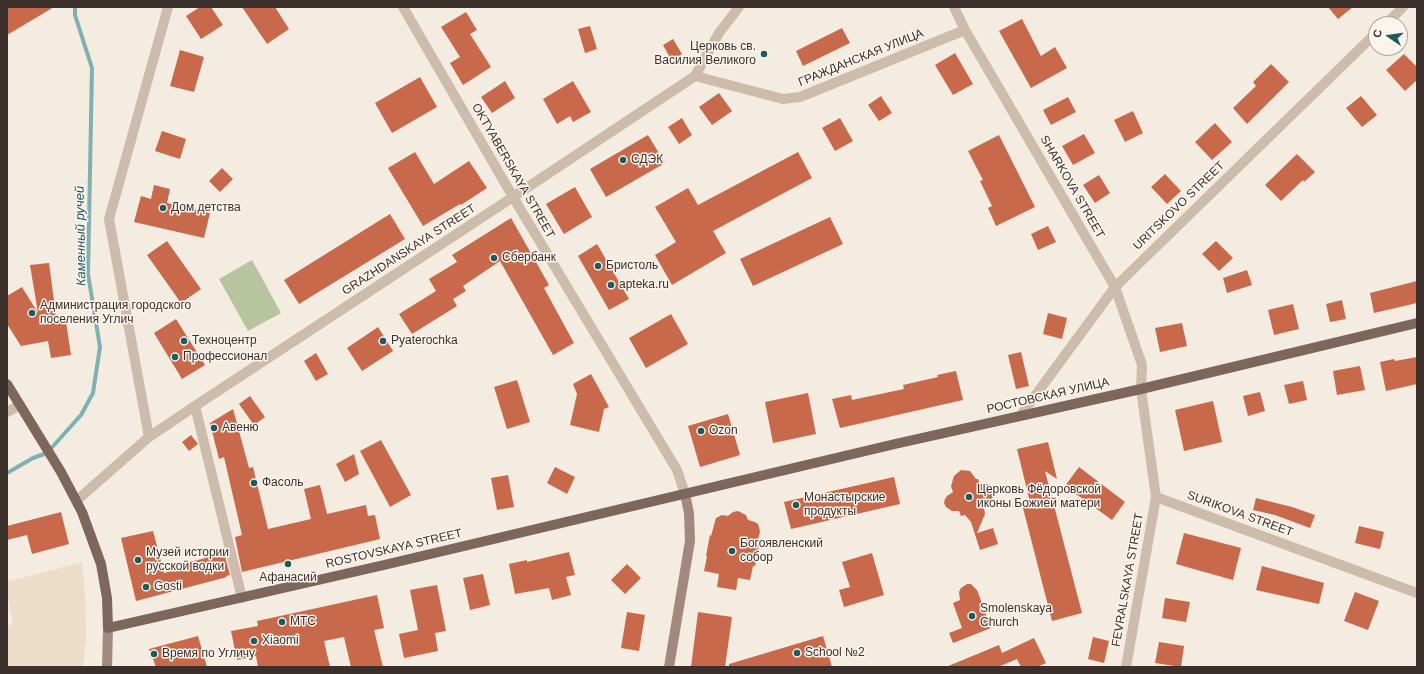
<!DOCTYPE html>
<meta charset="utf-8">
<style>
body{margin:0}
#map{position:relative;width:1424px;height:674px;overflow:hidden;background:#f4ebe1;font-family:Helvetica,sans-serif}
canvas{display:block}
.frame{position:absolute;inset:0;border:8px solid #3b302b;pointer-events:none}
.north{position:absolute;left:1368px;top:16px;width:40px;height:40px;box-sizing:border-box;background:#fbf5ee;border:1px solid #aea6a0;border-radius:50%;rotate:283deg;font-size:11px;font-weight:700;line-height:16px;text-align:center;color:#3b302b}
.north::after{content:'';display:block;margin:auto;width:14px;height:18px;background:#1f5a5e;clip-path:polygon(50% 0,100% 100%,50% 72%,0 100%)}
</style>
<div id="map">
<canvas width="1424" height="674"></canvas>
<div class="frame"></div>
<div class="north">С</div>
</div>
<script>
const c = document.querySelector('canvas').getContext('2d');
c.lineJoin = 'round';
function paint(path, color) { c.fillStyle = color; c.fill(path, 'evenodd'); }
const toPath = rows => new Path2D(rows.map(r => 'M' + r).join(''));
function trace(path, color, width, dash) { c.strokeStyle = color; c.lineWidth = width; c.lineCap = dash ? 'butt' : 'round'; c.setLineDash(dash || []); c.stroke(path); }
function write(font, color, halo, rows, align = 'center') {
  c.font = font + ' Helvetica,sans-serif'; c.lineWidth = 3; c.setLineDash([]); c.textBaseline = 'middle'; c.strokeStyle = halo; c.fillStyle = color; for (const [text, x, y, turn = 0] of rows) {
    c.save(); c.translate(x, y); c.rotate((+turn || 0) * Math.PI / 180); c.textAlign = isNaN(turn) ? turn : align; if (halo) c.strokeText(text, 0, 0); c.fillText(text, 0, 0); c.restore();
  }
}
const green = toPath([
 [252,260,281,313,248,331,219,279]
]);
const plaza = toPath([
 [82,562,85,596,86,636,83,667,7,667,7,628,13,622,7,594,7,582]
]);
const stream = toPath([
 [7,473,33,458,47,453,81,415,93,393,100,347,88,274,92,68,75,15,75,7]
]);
const building = toPath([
 [7,7,54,7,7,35],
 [200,7,211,7,223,25,201,39,186,16],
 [242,7,275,7,289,29,267,44],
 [1328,7,1353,7,1338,19],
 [466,12,477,30,470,34,491,67,463,85,450,63,460,57,441,27],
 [1022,19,1041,56,1055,47,1067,68,1031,88,999,31],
 [590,26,597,49,585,53,578,29],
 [842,28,850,43,803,66,796,51],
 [673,39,682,54,672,61,663,45],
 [180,50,204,57,194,92,170,86],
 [955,53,973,84,953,95,935,65],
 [1404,54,1417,67,1417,80,1405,91,1386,70],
 [1271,64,1289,82,1247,124,1233,108,1256,86,1253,82],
 [420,77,437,107,392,133,375,103],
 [505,81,515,98,492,113,481,97],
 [573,81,591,112,573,122,570,116,557,124,543,99],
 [719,93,732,111,712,125,699,107],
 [881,96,892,113,879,121,868,105],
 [1361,96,1377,115,1362,127,1346,108],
 [1068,97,1076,112,1051,125,1043,110],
 [1133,111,1143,133,1125,142,1114,120],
 [682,118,692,135,679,144,668,127],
 [840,118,853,141,835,151,822,128],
 [1215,123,1232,142,1212,160,1195,142],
 [162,131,186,139,180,159,155,151],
 [1084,134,1095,153,1073,165,1062,146],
 [648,135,665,163,606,197,590,169],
 [999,135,1035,207,996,226,988,208,992,206,980,181,983,180,968,151],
 [415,152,434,184,469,161,487,188,461,205,460,204,423,226,388,168],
 [798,152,812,178,713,231,726,253,672,285,655,255,676,242,655,207,688,188,698,205],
 [1297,154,1315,172,1304,182,1303,180,1281,201,1265,185],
 [222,168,233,179,220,192,209,181],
 [1165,174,1181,191,1167,204,1151,187],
 [1099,175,1110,193,1095,203,1083,185],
 [154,185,170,189,167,203,210,213,204,238,134,222,141,196,151,199],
 [575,187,592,217,564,234,546,204],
 [390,214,405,239,299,304,284,280],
 [830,217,843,244,753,286,740,259],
 [511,218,549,285,544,288,574,343,553,355,500,261,463,286,466,291,453,299,457,306,412,334,399,314,436,291,429,279,457,262,452,255],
 [1048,226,1056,242,1038,250,1031,234],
 [167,241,201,289,181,303,147,255],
 [1216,241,1233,258,1219,271,1202,254],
 [597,244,629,299,609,310,578,256],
 [49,263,57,323,66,322,71,355,51,358,48,341,21,346,7,324,7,296,22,287,38,313,30,265],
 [1247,270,1252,285,1227,293,1223,278],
 [1417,281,1417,303,1374,313,1370,293],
 [1342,300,1346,319,1330,322,1326,304],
 [1293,304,1299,329,1274,335,1268,310],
 [1048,313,1067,318,1062,339,1043,334],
 [671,314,688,344,646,368,629,338],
 [176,319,205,365,182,379,154,333],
 [1182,323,1187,346,1160,352,1155,328],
 [378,327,393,351,362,371,347,348],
 [1021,352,1029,386,1016,389,1008,355],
 [316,353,328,374,316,381,304,361],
 [1417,357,1417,384,1386,391,1380,362,1394,359,1395,361],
 [1360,366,1365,390,1337,395,1333,371],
 [956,371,963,400,840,428,832,399,851,395,852,400,904,389,903,385,938,377,937,375],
 [591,374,609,407,604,409,599,432,570,425,577,394,573,384],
 [517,380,530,422,507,429,494,387],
 [1303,381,1307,400,1289,404,1284,385],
 [1260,392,1265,411,1248,416,1243,396],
 [808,393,816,434,773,443,765,402],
 [250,396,265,417,254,425,239,404],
 [1213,401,1222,442,1184,451,1175,410],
 [233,409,249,468,253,467,268,529,311,519,304,489,320,485,327,514,366,505,368,516,375,515,380,539,242,572,235,537,242,535,224,457,219,459,210,423],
 [728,414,740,455,700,467,688,426],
 [191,435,198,444,189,451,182,442],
 [381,440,411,495,390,507,360,451],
 [1048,442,1057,479,1045,471,1082,613,1052,621,1022,504,1030,502,1017,449],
 [354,454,359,474,345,482,336,464],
 [555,467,575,477,567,494,547,483],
 [1079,467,1125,502,1112,520,1065,486],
 [961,470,970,471,976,479,978,479,980,484,987,484,993,488,994,495,992,499,986,502,987,507,984,508,985,514,977,533,993,528,998,544,980,550,971,522,965,515,961,516,959,511,952,511,946,507,944,503,945,499,947,496,953,492,951,486,954,476],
 [508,475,514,507,497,510,491,478],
 [894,477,900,504,791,529,784,502],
 [1256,498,1292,507,1315,515,1310,528,1275,515,1253,510],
 [738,511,746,515,748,520,755,522,758,524,760,531,757,545,759,545,755,566,753,566,750,580,738,578,736,590,717,587,719,574,704,571,707,557,706,556,710,535,711,536,716,518,722,515,728,516,733,512],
 [61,512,69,544,32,554,27,535,7,540,7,526],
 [1359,526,1384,532,1380,549,1355,543],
 [153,531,164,573,183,568,183,564,224,553,230,575,226,576,227,577,136,601,121,538],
 [1184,533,1241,548,1233,580,1176,564],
 [569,552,575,575,566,577,571,595,552,600,549,588,515,594,509,564,527,560,527,562],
 [872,553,884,595,844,607,839,590,850,587,842,562],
 [627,564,641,578,625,594,611,580],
 [1262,566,1324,583,1319,604,1256,590],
 [483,574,490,605,470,610,463,578],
 [967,584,971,584,977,590,991,628,953,643,949,633,962,628,953,603,960,600,959,592,961,588],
 [437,585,446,631,435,633,438,651,404,658,399,634,418,630,410,590],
 [1355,592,1379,601,1368,630,1344,621],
 [377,595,384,628,374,630,383,667,351,667,344,637,324,641,330,667,258,667,256,656,237,660,231,631,258,626,257,621],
 [1165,598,1190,602,1186,622,1162,618],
 [627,612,645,615,639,651,621,648],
 [698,612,732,617,725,667,691,667],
 [198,636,207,667,156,667,149,649],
 [823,636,832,667,729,667,729,664],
 [1093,637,1109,641,1104,663,1088,659],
 [1034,638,1046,663,1037,667,1021,667,1017,659,998,667,946,667,999,645,1002,653],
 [1159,642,1184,646,1181,667,1155,663]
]);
const street = toPath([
 [403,7,513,197,677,470,685,494],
 [954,7,965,30,1115,287,1142,365,1141,389,1156,497,1417,593],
 [1386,24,1403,7],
 [695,76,783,99,800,97,965,30],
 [195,406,242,598],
 [7,412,20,405],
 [1021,415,1115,287,1376,33],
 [149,437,109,219,168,7],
 [76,501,149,437,195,406,513,197,695,76,719,33,739,7],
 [1126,667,1156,497]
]);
const secondary = toPath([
 [107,667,108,628],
 [669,667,690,541,689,513,685,494]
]);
const primary = toPath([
 [7,384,61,472,82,512,101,564,107,598,108,628,384,565,895,444,1141,389,1417,323]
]);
const markers = [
 [764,54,4,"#1f5a5e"],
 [623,160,4,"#1f5a5e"],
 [163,208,4,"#1f5a5e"],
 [494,258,4,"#1f5a5e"],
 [598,266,4,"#1f5a5e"],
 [611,285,4,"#1f5a5e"],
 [32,313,4,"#1f5a5e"],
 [184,341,4,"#1f5a5e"],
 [383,341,4,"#1f5a5e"],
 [175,357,4,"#1f5a5e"],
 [214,428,4,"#1f5a5e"],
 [701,431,4,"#1f5a5e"],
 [254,483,4,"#1f5a5e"],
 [969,497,4,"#1f5a5e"],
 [796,505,4,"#1f5a5e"],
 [732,551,4,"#1f5a5e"],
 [138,560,4,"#1f5a5e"],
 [288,564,4,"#1f5a5e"],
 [146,587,4,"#1f5a5e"],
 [972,616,4,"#1f5a5e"],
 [282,622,4,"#1f5a5e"],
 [254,641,4,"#1f5a5e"],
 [797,653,4,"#1f5a5e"],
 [154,654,4,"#1f5a5e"]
];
const poiNames = [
 ["Церковь св.",756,47,"right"],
 ["Василия Великого",756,61,"right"],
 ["СДЭК",631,160],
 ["Дом детства",171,208],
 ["Сбербанк",502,258],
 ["Бристоль",606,266],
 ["apteka.ru",619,285],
 ["Администрация городского",40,306],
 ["поселения Углич",40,320],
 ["Техноцентр",192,341],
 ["Pyaterochka",391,341],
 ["Профессионал",183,357],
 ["Авеню",222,428],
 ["Ozon",709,431],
 ["Фасоль",262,483],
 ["Церковь Фёдоровской",977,490],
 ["иконы Божией матери",977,504],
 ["Монастырские",804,498],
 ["продукты",804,512],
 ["Богоявленский",740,544],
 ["собор",740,558],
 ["Музей истории",146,553],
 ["русской водки",146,567],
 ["Афанасий",288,578,"center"],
 ["Gosti",154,587],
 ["Smolenskaya",980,609],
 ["Church",980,623],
 ["МТС",290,622],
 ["Xiaomi",262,641],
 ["School №2",805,653],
 ["Время по Угличу",162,654]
];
const streetNames = [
 ["ГРАЖДАНСКАЯ УЛИЦА",861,58,-22],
 ["OKTYABERSKAYA STREET",513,171,60],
 ["SHARKOVA STREET",1072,187,60],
 ["URITSKOVO STREET",1179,206,-44],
 ["GRAZHDANSKAYA STREET",409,250,-33],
 ["РОСТОВСКАЯ УЛИЦА",1048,396,-13],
 ["SURIKOVA STREET",1240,514,20],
 ["ROSTOVSKAYA STREET",394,549,-13],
 ["FEVRALSKAYA STREET",1128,580,-80]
];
const waterNames = [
 ["Каменный ручей",81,236,-91]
];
paint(green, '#b8c4a0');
paint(plaza, '#ecdcc8');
trace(stream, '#7fb0b2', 4);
paint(building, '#c8694b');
trace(street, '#cdbbac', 10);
trace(secondary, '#a18a7d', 10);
trace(primary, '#7d675c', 10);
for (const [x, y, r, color] of markers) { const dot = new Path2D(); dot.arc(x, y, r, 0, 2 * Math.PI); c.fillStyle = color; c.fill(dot); trace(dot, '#fbf5ee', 1.5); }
write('12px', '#3b302b', '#fbf5ee', poiNames, 'left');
write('12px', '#3b302b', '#fbf5ee', streetNames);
write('italic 13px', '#1f5a5e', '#fbf5ee', waterNames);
</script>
